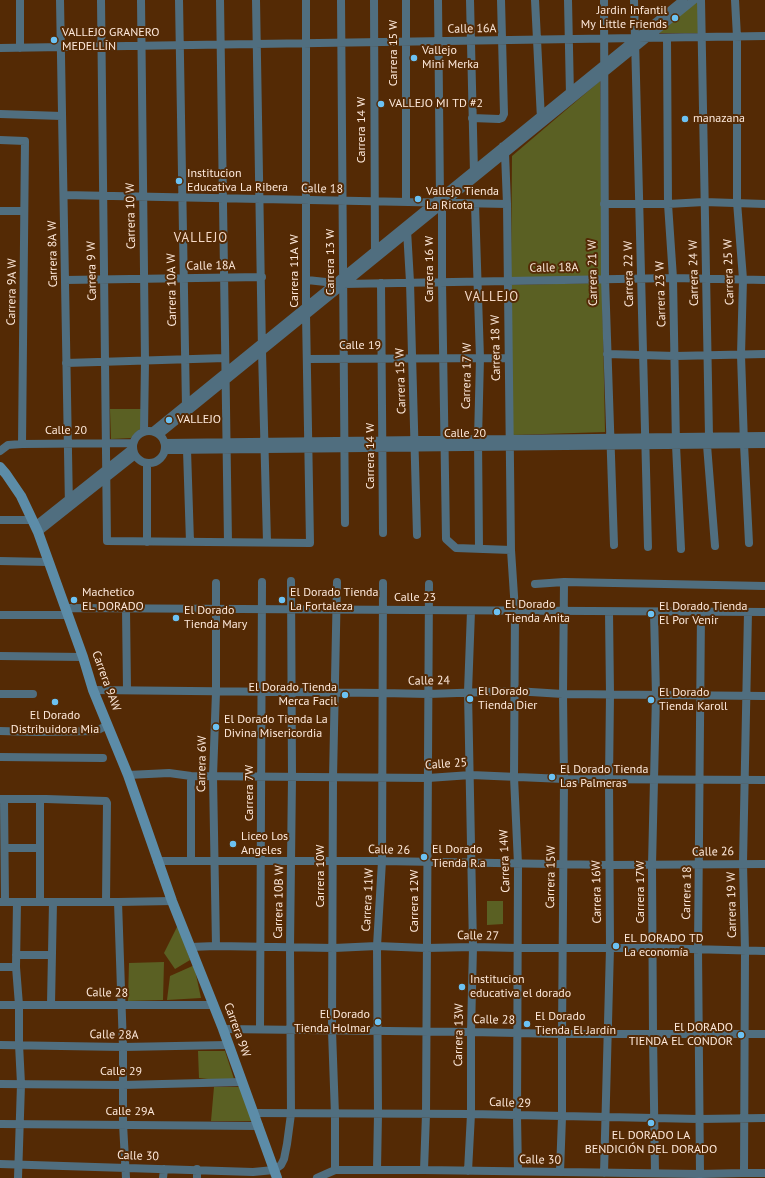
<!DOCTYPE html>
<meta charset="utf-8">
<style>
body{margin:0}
canvas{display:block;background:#542a05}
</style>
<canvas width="765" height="1178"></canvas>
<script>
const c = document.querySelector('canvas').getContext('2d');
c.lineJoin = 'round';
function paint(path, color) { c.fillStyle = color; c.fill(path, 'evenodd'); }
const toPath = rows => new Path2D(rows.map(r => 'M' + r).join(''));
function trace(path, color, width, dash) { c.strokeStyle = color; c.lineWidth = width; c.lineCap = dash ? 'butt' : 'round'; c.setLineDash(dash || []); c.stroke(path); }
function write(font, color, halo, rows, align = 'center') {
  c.font = font + ' "PT Sans",sans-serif'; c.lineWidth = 4; c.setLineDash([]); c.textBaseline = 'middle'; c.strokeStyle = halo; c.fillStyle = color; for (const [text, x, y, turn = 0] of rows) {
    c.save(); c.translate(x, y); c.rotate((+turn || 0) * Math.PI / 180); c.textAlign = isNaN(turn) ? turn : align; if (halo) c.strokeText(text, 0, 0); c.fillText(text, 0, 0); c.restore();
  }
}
const green = toPath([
 [698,0,699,33,657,33],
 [600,81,603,276,511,278,512,156],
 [602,283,605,432,512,435,511,285],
 [110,409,143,409,143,427,136,432,131,438,111,439],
 [487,901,503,901,503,924,487,925],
 [178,925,190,960,175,969,164,953],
 [164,962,163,1000,128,1001,129,963],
 [197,964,195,970,201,998,167,1000,170,976],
 [198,1051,225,1051,235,1082,199,1078],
 [242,1085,256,1121,211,1121,214,1087,238,1087]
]);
const street = toPath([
 [20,0,20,48],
 [60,0,69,507],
 [101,0,107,541,310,543,306,315,306,0],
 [141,0,145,361,144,431],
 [179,0,186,407],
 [220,0,228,542],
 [256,0,262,351,267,542],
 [341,0,345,523],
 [374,0,375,253],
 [406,0,406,202],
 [438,0,440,198,442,203,442,282,446,539,456,548,511,550],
 [470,0,474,173],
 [535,0,541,119],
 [568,0,570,95],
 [604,0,605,279,614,545],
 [634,0,648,547],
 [701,0,709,436,707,445,715,546],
 [735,0,737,37,737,202,743,279,741,355,744,444,749,543],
 [667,38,668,204,673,278,676,445,681,549],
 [0,48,765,36],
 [0,114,62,116],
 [472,118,499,119,502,118,504,114,501,0],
 [0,140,25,141,22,444],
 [503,146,505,153,507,204,511,550,515,611,514,777,518,864,517,1116,518,1171],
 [64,195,507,204],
 [475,204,480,358,478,439,479,548],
 [604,204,668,204,704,202,765,204],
 [0,211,24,211],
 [407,230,410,282,417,535],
 [65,280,262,277],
 [307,280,335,283],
 [381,283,383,533],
 [343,284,673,278,765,280],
 [607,354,675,356,765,354],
 [307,359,508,358],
 [66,363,225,358],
 '133 447a16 16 0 1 1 32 0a16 16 0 1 1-32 0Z',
 [153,431,683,0],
 [160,434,694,0],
 [165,443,765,436],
 [165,450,765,444],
 [187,450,190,542],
 [0,451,8,445,22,444,133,443],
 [147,463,147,542],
 [0,520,32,520],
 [35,526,133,448],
 [38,532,135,455],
 [0,561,48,562],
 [216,583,216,692,213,776,216,946],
 [535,584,564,582,765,586],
 [65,608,765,612],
 [126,609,127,690],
 [654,612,656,695,652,865,653,1034,655,1173],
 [0,615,68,615],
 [0,656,83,657],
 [93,690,383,693,428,694,515,691,563,694,765,696],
 [0,694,33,694],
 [0,731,38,732,96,731,108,725],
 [0,757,103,758],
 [128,775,169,773,191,776,428,778,471,775,564,779,765,780],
 [0,799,46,799,106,801,107,803,106,902],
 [4,799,5,902],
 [40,799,40,902],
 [5,848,40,848],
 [191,860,191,776],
 [157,861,382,861,609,865,765,864],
 [0,902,118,902,172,901],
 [17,902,16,967,19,1005,19,1044,21,1084,18,1178],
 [118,902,123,1047,123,1124,126,1178],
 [190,947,216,946,334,948,377,946,426,948,473,947,518,948,653,948,765,951],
 [16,955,52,955],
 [0,967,16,967],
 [51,1004,53,902],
 [0,1005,214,1005],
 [223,1029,471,1032,562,1034,765,1034],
 [260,1029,262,582],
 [0,1045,123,1047,228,1045],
 [0,1084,123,1085,242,1082],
 [254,1113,471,1114,699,1119,765,1118],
 [0,1124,259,1126],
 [0,1164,253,1172,274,1170,281,1165,284,1159,287,1144,291,1114,290,947,292,777,291,581],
 [197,1169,197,1178],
 [335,1170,335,1115,332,1031,333,778,337,582],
 [377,1170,378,1114,377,946,382,861,383,583],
 [424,1170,426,1114,429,584],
 [468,1171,471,1114,471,1032,473,947,468,692,471,611],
 [560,1172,562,1117,562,1034,564,779,563,694,564,582],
 [604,1173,610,948,609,780,610,694,609,612],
 [744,1173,745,951,743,863,748,612],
 [700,1174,698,949,701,612],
 [163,1178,164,1169],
 [317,1178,335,1170,424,1170,700,1174,742,1173,765,1173]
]);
const secondary = toPath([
 [0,467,6,474,21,496,38,532,83,657,93,690,128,775,172,901,223,1029,277,1178]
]);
const markers = [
 [675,18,4,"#6cc2f3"],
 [54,40,4,"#6cc2f3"],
 [414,58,4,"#6cc2f3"],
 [381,104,4,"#6cc2f3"],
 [685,119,4,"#6cc2f3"],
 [179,181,4,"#6cc2f3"],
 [418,199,4,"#6cc2f3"],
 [169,420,4,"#6cc2f3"],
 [74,600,4,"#6cc2f3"],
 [282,600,4,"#6cc2f3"],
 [497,612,4,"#6cc2f3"],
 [651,614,4,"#6cc2f3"],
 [176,618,4,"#6cc2f3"],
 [345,695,4,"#6cc2f3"],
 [470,699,4,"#6cc2f3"],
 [651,700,4,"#6cc2f3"],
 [55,702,4,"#6cc2f3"],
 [216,727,4,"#6cc2f3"],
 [552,777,4,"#6cc2f3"],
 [233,844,4,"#6cc2f3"],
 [424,857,4,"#6cc2f3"],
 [616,946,4,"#6cc2f3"],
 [462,987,4,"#6cc2f3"],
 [378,1022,4,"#6cc2f3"],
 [527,1024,4,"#6cc2f3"],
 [741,1035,4,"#6cc2f3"],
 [651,1123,4,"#6cc2f3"]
];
const poiNames = [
 ["Jardin Infantil",667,11,"right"],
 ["My Little Friends",667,25,"right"],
 ["VALLEJO GRANERO",62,33],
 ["MEDELLÍN",62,47],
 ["Vallejo",422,51],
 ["Mini Merka",422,65],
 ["VALLEJO MI TD #2",389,104],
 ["manazana",693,119],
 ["Institucion",187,174],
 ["Educativa La Ribera",187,188],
 ["Vallejo Tienda",426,192],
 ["La Ricota",426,206],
 ["VALLEJO",177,420],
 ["Machetico",82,593],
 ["EL DORADO",82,607],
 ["El Dorado Tienda",290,593],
 ["La Fortaleza",290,607],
 ["El Dorado",505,605],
 ["Tienda Anita",505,619],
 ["El Dorado Tienda",659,607],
 ["El Por Venir",659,621],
 ["El Dorado",184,611],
 ["Tienda Mary",184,625],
 ["El Dorado Tienda",337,688,"right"],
 ["Merca Facil",337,702,"right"],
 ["El Dorado",478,692],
 ["Tienda Dier",478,706],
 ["El Dorado",659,693],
 ["Tienda Karoll",659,707],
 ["El Dorado",55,716,"center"],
 ["Distribuidora Mia",55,730,"center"],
 ["El Dorado Tienda La",224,720],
 ["Divina Misericordia",224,734],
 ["El Dorado Tienda",560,770],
 ["Las Palmeras",560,784],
 ["Liceo Los",241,837],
 ["Angeles",241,851],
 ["El Dorado",432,850],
 ["Tienda R.a",432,864],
 ["EL DORADO TD",624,939],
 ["La economía",624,953],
 ["Institucion",470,980],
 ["educativa el dorado",470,994],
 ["El Dorado",370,1015,"right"],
 ["Tienda Holmar",370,1029,"right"],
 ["El Dorado",535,1017],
 ["Tienda El Jardín",535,1031],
 ["El DORADO",733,1028,"right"],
 ["TIENDA EL CONDOR",733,1042,"right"],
 ["EL DORADO LA",651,1136,"center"],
 ["BENDICIÓN DEL DORADO",651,1150,"center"]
];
const streetNames = [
 ["Calle 16A",472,29,-1],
 ["Carrera 15 W",394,53,-90],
 ["Carrera 14 W",362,130,-90],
 ["Calle 18",322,189,1],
 ["Carrera 10 W",131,216,-91],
 ["Carrera 8A W",53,254,-91],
 ["Carrera 13 W",331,262,-90],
 ["Calle 18A",211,266,-1],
 ["Calle 18A",554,268,-1],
 ["Carrera 16 W",430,269,-90],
 ["Carrera 9 W",92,271,-91],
 ["Carrera 11A W",295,271,-90],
 ["Carrera 25 W",729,272,-92],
 ["Carrera 21 W",593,273,-91],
 ["Carrera 24 W",694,273,-91],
 ["Carrera 22 W",629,274,-91],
 ["Carrera 10A W",172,290,-91],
 ["Carrera 9A W",12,292,-89],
 ["Carrera 23 W",661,294,-92],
 ["Calle 19",360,346],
 ["Carrera 18 W",496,348,-91],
 ["Carrera 17 W",467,376,-89],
 ["Carrera 15 W",401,381,-92],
 ["Calle 20",66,431],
 ["Calle 20",465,434],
 ["Carrera 14 W",371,456,-90],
 ["Calle 23",415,598],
 ["Carrera 9AW",106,681,70],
 ["Calle 24",429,681,-1],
 ["Carrera 6W",202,764,-89],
 ["Calle 25",446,764,-4],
 ["Carrera 7W",250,793,-90],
 ["Calle 26",389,850,1],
 ["Calle 26",713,852,-1],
 ["Carrera 14W",505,861,-92],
 ["Carrera 10W",321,876,-90],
 ["Carrera 15W",551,877,-89],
 ["Carrera 16W",597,892,-91],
 ["Carrera 17W",641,892,-90],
 ["Carrera 18",687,893,-89],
 ["Carrera 11W",368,900,-87],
 ["Carrera 12W",415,901,-90],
 ["Carrera 10B W",279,902,-89],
 ["Carrera 19 W",732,905,-91],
 ["Calle 27",478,936,1],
 ["Calle 28",107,993,1],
 ["Calle 28",494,1020,1],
 ["Carrera 9W",237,1030,70],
 ["Calle 28A",114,1035,1],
 ["Carrera 13W",459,1035,-89],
 ["Calle 29",121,1072],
 ["Calle 29",510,1103,2],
 ["Calle 29A",130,1112],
 ["Calle 30",138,1156,2],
 ["Calle 30",540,1160,1]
];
const neighbourhoodNames = [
 ["VALLEJO",201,238],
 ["VALLEJO",492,297]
];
paint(green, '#5a6023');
trace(street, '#506e7f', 8);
trace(secondary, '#5c8ca8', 10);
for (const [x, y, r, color] of markers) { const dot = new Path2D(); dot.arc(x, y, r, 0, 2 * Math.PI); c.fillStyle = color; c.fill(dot); trace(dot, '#542a05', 1.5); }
write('12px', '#fee9db', '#542a05', poiNames, 'left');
write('12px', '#fee9db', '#542a05', streetNames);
c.letterSpacing = '1px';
write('13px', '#f6dac8', '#542a05', neighbourhoodNames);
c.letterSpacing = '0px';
</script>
